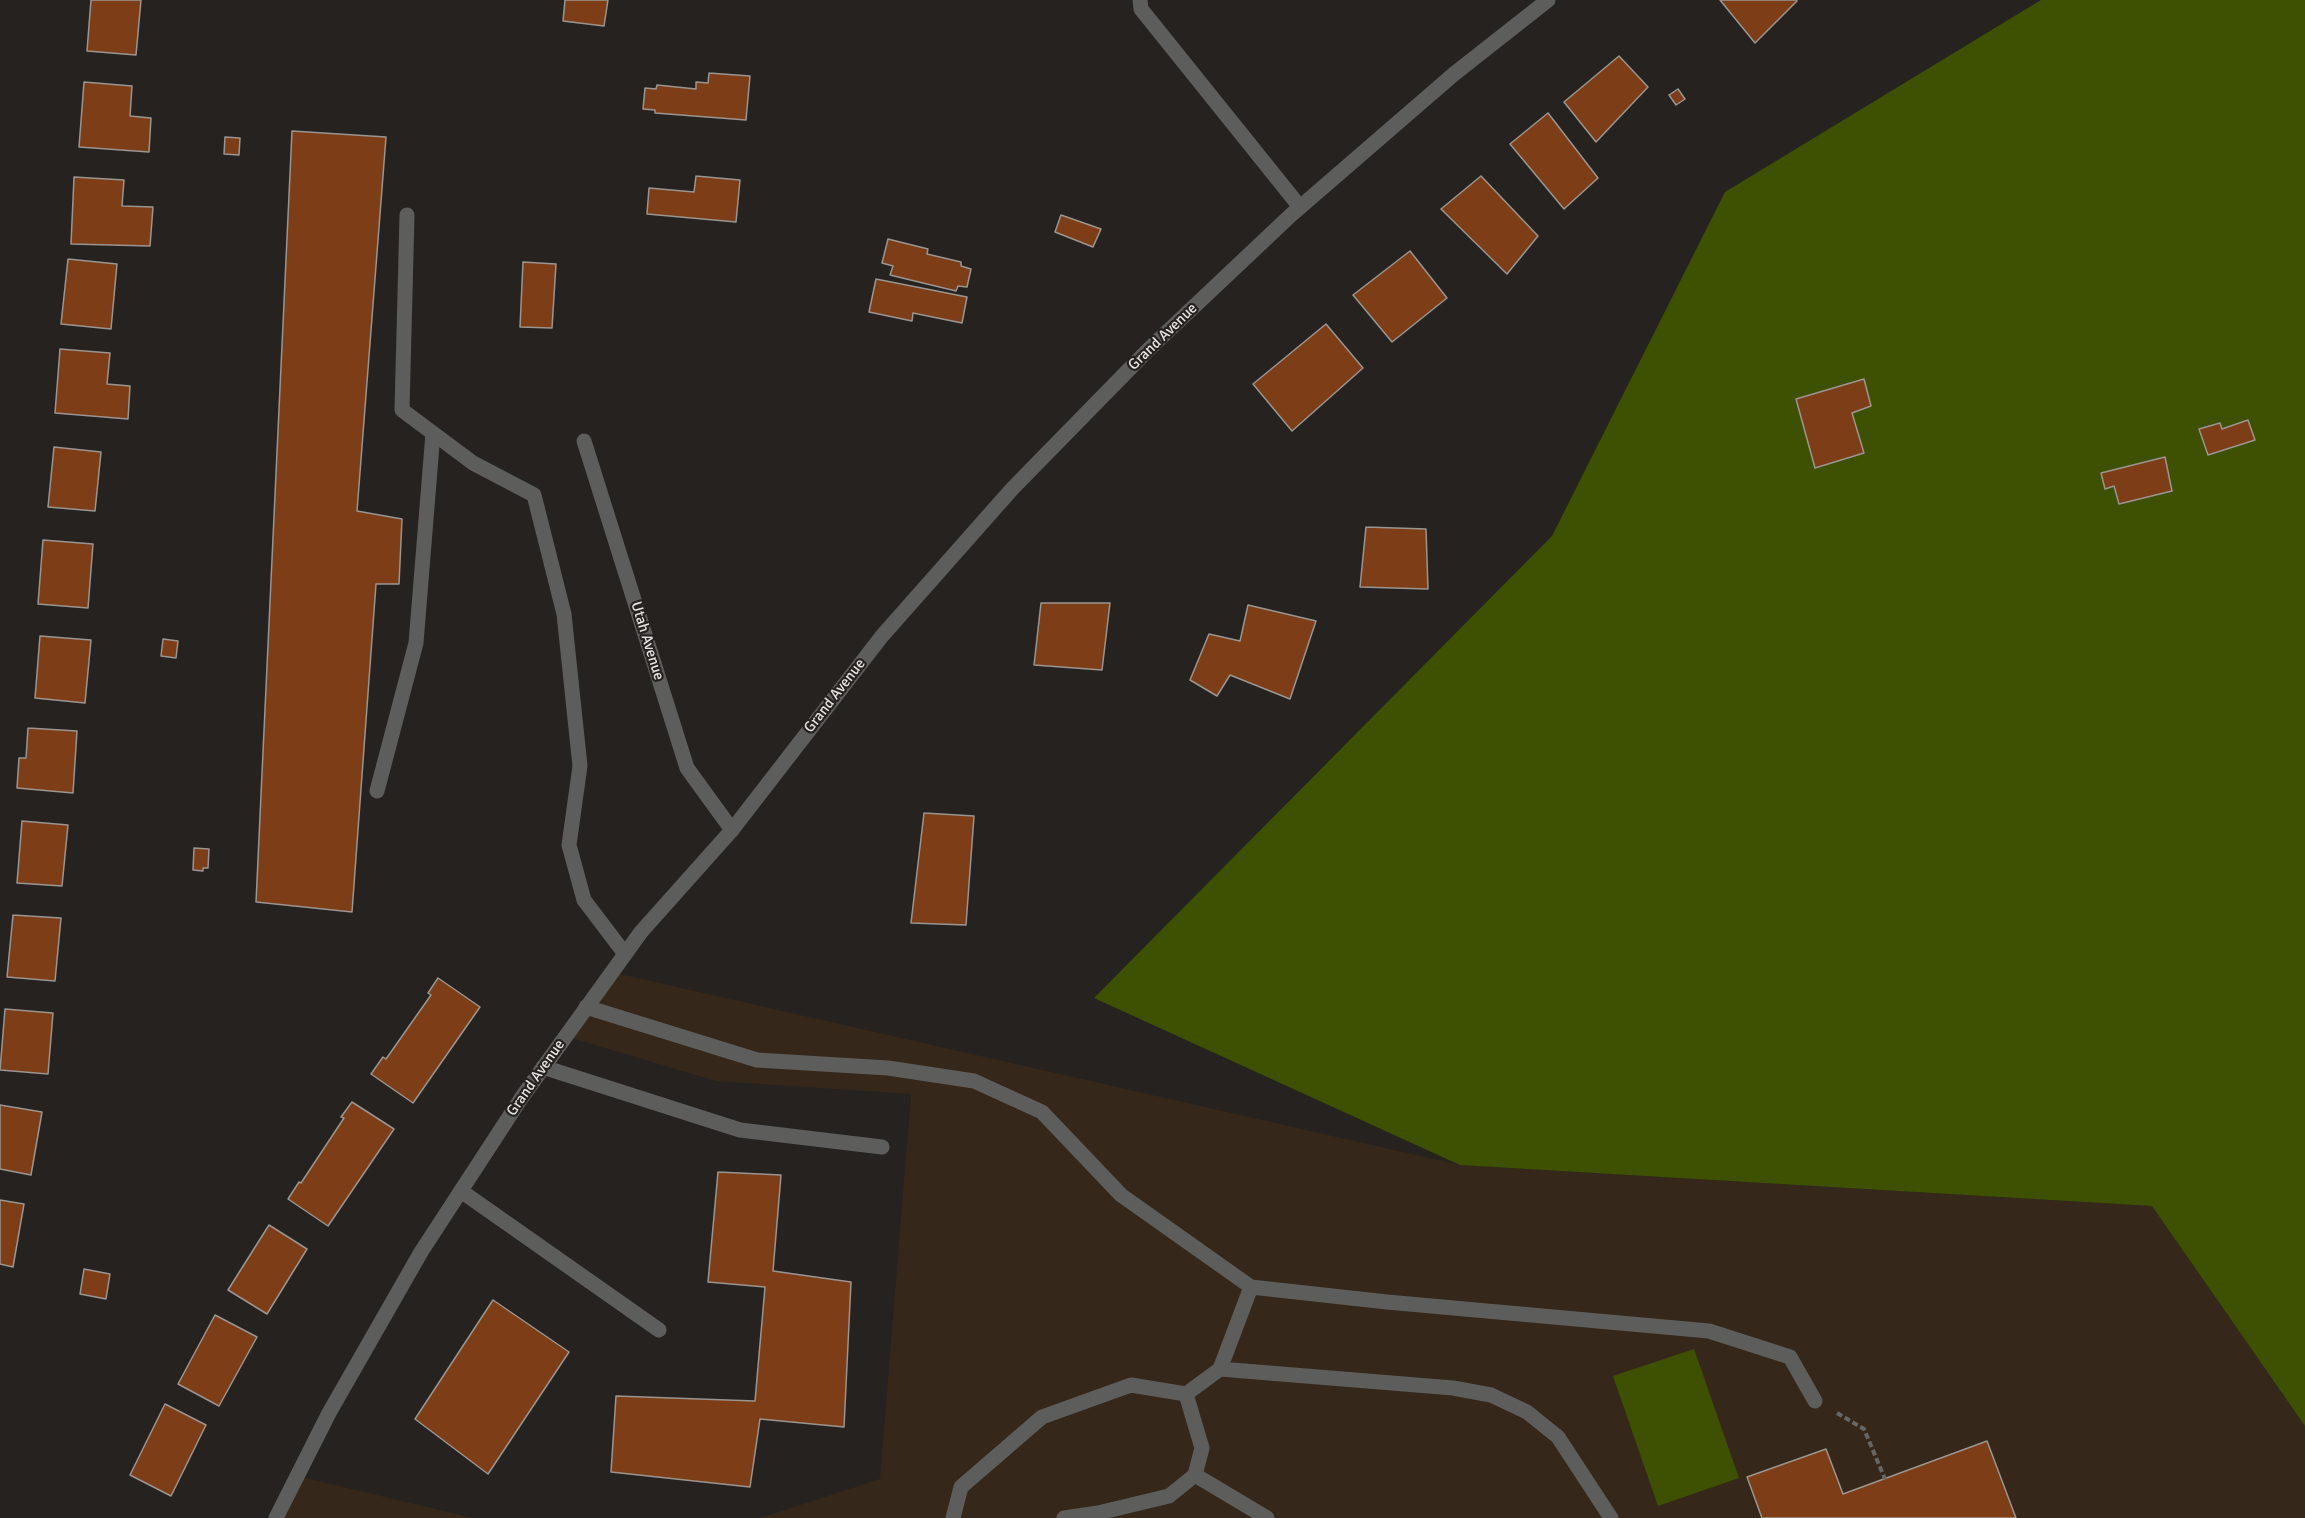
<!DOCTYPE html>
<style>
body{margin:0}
canvas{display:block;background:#25221f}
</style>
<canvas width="2305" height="1518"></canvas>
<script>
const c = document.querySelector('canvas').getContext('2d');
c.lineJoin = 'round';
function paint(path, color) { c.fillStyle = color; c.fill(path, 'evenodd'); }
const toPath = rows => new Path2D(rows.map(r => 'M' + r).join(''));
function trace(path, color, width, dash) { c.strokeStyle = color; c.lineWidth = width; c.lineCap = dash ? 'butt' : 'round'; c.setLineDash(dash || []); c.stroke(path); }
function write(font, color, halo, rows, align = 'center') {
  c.font = font + ' Signika,sans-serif'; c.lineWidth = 4.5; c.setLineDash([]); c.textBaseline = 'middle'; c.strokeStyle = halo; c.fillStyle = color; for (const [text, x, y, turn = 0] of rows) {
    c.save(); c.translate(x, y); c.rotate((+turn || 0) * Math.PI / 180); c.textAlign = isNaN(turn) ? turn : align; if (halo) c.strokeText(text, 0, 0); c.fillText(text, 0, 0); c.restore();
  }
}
const education = toPath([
 [611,972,1460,1165,2152,1206,2305,1426,2305,1518,760,1518,880,1479,911,1094,716,1081,565,1036],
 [297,1476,473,1518,276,1518]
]);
const green = toPath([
 [2041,0,2305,0,2305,1426,2152,1206,1460,1165,1094,998,1552,536,1725,192],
 [1694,1349,1739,1478,1658,1506,1613,1376]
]);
const building = toPath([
 [91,0,141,0,136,55,87,51,91,0],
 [565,0,608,0,604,26,563,21,565,0],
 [1720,0,1796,0,1797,1,1755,43,1720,0],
 [1619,56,1648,87,1596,142,1564,102,1619,56],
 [709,73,750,76,746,120,655,113,655,110,643,109,645,88,656,89,657,85,696,89,696,82,708,83,709,73],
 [84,82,132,86,130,116,151,118,149,152,79,147,84,82],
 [1678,89,1685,99,1676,105,1669,95,1678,89],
 [1548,113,1598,178,1564,209,1510,144,1548,113],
 [292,131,386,137,357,511,402,519,399,584,376,584,352,912,256,902,292,131],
 [225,137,240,138,239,155,224,154,225,137],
 [696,176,740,180,736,222,647,214,649,188,694,192,696,176],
 [1481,176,1538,236,1507,274,1441,209,1481,176],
 [74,177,124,180,122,206,153,207,150,246,71,244,74,177],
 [1061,215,1101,229,1093,247,1055,232,1061,215],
 [888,239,928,249,927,254,961,262,961,266,971,269,967,287,958,286,956,291,890,275,893,266,882,263,888,239],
 [1410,251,1447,298,1392,342,1353,295,1410,251],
 [68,259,117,264,111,329,61,324,68,259],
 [523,262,556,264,552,328,520,327,523,262],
 [876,279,967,297,962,323,913,313,912,321,869,312,876,279],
 [1326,324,1363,368,1292,431,1253,384,1326,324],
 [60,349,110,353,107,384,130,386,128,419,55,413,60,349],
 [1864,379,1871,406,1852,413,1864,453,1815,468,1796,399,1864,379],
 [2248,420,2255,440,2208,455,2199,429,2220,423,2222,429,2248,420],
 [54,447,101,452,95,511,48,507,54,447],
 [2165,457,2172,491,2119,504,2114,486,2105,489,2101,473,2165,457],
 [1366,527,1426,529,1428,589,1360,587,1366,527],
 [43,540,93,544,88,608,38,604,43,540],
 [1041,603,1110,603,1102,670,1034,665,1041,603],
 [1248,605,1316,621,1290,699,1230,675,1217,696,1190,680,1209,634,1240,641,1248,605],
 [40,636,91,640,85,703,35,698,40,636],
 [163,639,178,641,176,658,161,656,163,639],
 [28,728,77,731,73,793,17,788,19,758,26,758,28,728],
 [924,813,974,816,966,925,911,923,924,813],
 [22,821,68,825,62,886,17,883,22,821],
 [194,848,209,849,208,868,203,868,203,871,193,870,194,848],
 [13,915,61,918,55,981,7,977,13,915],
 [438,978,480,1007,413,1103,371,1074,383,1057,386,1059,431,995,428,993,438,978],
 [5,1009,53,1013,48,1074,0,1070,5,1009],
 [352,1102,394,1129,328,1226,288,1199,299,1182,301,1183,344,1118,341,1117,352,1102],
 [0,1105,42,1112,31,1175,0,1169,0,1105],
 [718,1172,781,1175,773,1271,851,1282,844,1427,760,1419,750,1487,611,1472,616,1396,755,1401,765,1287,708,1282,718,1172],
 [0,1200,24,1204,13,1267,0,1264,0,1200],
 [269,1225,307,1249,267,1314,228,1290,269,1225],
 [84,1269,110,1274,106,1299,80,1294,84,1269],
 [493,1300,569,1352,488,1474,415,1419,493,1300],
 [215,1315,257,1337,219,1406,178,1384,215,1315],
 [165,1404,206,1425,171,1496,130,1475,165,1404],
 [1987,1441,2016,1518,1762,1518,1747,1477,1826,1449,1843,1494,1987,1441]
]);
const path = toPath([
 [1837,1413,1864,1429,1885,1479]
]);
const service = toPath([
 [1140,0,1141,9,1300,207],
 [407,215,402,410,473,463,534,495,564,614,580,766,569,845,584,900,625,954],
 [377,791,416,643,433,433],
 [586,1007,757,1060,888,1068,974,1081,1042,1112,1121,1195,1251,1287,1387,1302,1709,1331,1790,1357,1815,1401],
 [543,1067,740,1130,882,1147],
 [461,1191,659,1330],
 [1220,1369,1453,1388,1491,1395,1527,1412,1558,1437,1611,1518],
 [1186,1394,1220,1369,1251,1287],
 [1195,1475,1267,1518],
 [953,1518,961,1487,1042,1417,1131,1385,1186,1394,1202,1448,1195,1475,1169,1496,1098,1513,1064,1518]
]);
const minor = toPath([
 [584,441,687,768,732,830]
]);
const tertiary = toPath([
 [276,1518,329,1413,421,1252,522,1097,641,932,732,830,882,636,1012,489,1149,349,1291,215,1454,74,1548,0]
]);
const streetNames = [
 ["Grand Avenue",1163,337,-44],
 ["Utah Avenue",647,641,73],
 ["Grand Avenue",835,696,-52],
 ["Grand Avenue",536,1078,-55]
];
paint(education, '#35271a');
paint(green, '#3e5102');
paint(building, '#7d3e17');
trace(building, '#9b9592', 1.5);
trace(path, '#686663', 4, [6, 3]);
trace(service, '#5d5d5b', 15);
trace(minor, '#5d5d5b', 15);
trace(tertiary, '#5d5d5b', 15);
write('15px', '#e6e4e1', '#25221f', streetNames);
</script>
